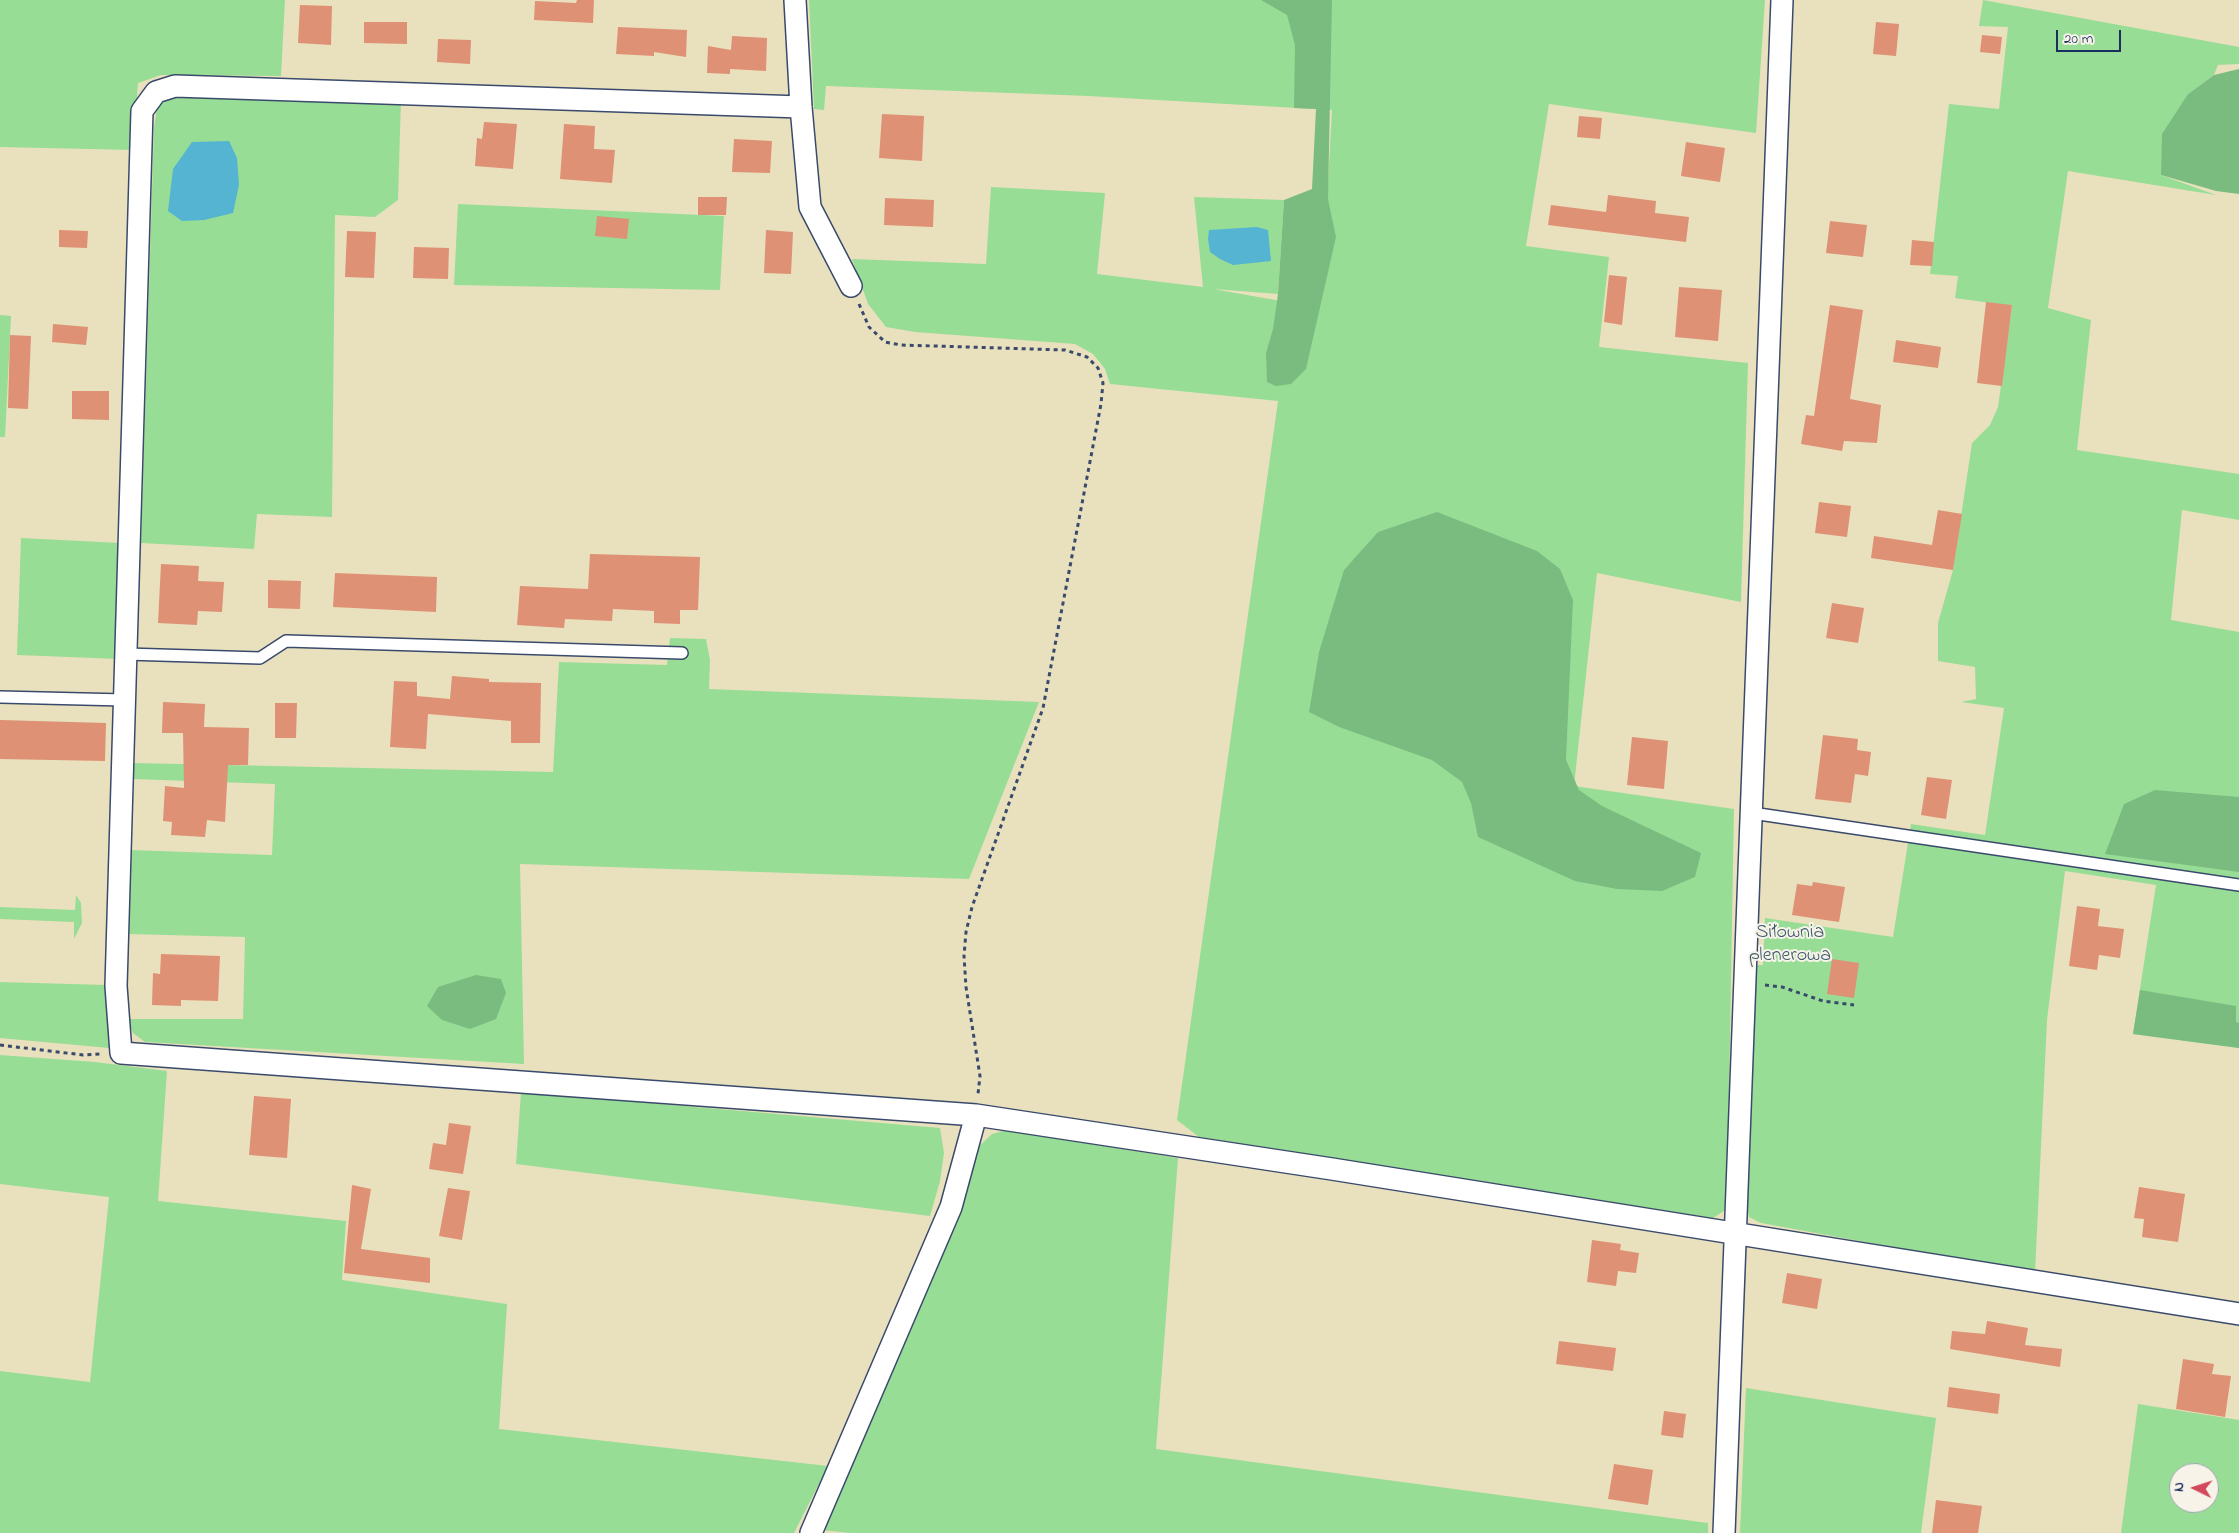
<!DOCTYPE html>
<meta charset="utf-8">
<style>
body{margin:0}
#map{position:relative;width:2239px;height:1533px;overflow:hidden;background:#e9e1bd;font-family:"Indie Flower",sans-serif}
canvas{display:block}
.north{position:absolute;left:2169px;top:1463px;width:50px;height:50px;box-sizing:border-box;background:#f7f3e8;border:1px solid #9fa5b1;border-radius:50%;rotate:274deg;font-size:14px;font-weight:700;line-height:20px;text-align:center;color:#1b2f5e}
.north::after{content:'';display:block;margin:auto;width:18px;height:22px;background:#d1495b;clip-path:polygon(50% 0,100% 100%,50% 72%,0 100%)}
.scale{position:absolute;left:2056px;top:30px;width:65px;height:22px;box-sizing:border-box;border:2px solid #1b2f5e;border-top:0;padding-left:6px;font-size:15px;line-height:18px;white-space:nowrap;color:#1b2f5e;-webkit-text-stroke:4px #f7f3e8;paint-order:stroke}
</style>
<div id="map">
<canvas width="2239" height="1533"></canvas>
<div class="north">N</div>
<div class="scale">20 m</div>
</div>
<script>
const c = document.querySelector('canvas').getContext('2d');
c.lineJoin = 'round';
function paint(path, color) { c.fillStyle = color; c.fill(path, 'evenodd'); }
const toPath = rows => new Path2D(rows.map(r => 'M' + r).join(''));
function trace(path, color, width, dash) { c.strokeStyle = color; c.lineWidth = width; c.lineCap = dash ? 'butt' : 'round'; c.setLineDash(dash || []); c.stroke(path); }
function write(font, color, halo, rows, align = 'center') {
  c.font = font + ' "Indie Flower",sans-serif'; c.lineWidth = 4; c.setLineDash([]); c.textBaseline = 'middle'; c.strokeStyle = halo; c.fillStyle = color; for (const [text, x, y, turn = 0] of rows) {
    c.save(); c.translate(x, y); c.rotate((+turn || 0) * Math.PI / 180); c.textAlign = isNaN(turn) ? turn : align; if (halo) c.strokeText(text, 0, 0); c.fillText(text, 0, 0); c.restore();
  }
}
const green = toPath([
 [0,0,285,0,281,76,161,75,138,83,133,150,0,147],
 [809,0,1765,0,1756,133,1549,104,1526,246,1609,257,1599,347,1748,363,1741,602,1597,573,1574,786,1734,809,1727,1209,1713,1218,1199,1137,1177,1120,1278,401,1110,384,1105,369,1093,354,1075,344,915,332,886,327,868,304,852,259,986,264,991,187,1105,193,1097,274,1203,287,1194,197,1284,200,1278,294,1213,289,1304,305,1327,203,1332,110,1088,96,826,86,824,110,814,109],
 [1983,0,2239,47,2239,64,2218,65,2214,75,2188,94,2161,175,2216,195,2068,171,2048,308,2091,320,2077,450,2239,474,2239,520,2182,510,2171,620,2239,632,2239,1048,2133,1034,2156,885,2065,871,2047,1020,2035,1273,1761,1223,1749,1217,1746,1202,1755,965,1763,965,1765,918,1893,937,1911,824,1985,835,2004,708,1961,702,1976,699,1975,667,1938,661,1938,623,1953,570,1972,443,1990,425,1998,407,2012,306,1955,298,1958,276,1930,274,1949,104,1999,109,2008,27,1979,26],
 [176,95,401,100,398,200,375,217,335,215,332,517,257,514,254,549,141,543,154,128,157,108,162,99],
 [458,204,724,216,720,290,454,285],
 [0,315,11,316,5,437,0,437],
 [21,538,121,543,119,659,17,655],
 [670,638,706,639,710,660,709,689,1039,702,969,879,520,864,524,1064,145,1042,133,1033,127,1019,243,1019,245,937,128,934,130,850,272,855,275,784,133,779,133,763,553,772,559,662,667,665],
 [76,895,81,903,82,923,74,939,74,922,0,919,0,907,75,910],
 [0,982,106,985,109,1048,0,1038],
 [0,1055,95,1062,167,1071,158,1201,346,1221,342,1280,507,1304,499,1429,828,1466,794,1533,0,1533,0,1371,90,1382,109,1197,0,1184],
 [521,1092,940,1128,944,1153,940,1181,930,1216,516,1164],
 [1007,1130,1178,1158,1156,1449,1708,1523,1708,1533,851,1533,821,1530,978,1147,992,1134],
 [1746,1388,1936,1418,1921,1533,1740,1533],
 [2138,1404,2239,1420,2239,1533,2121,1533],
 [2179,1473,2209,1473,2209,1503,2179,1503]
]);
const forest = toPath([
 [1261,0,1332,0,1328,199,1336,237,1306,369,1291,384,1276,386,1267,382,1266,353,1273,329,1278,294,1284,200,1312,189,1316,109,1294,108,1295,45,1287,15],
 [2239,69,2239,194,2216,191,2161,175,2162,134,2188,94,2214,75],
 [1437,512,1537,551,1560,569,1573,600,1566,760,1579,790,1602,806,1701,853,1695,877,1662,891,1617,889,1575,881,1478,837,1471,803,1462,782,1432,760,1339,727,1309,712,1319,652,1344,570,1378,532],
 [2155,790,2239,797,2239,872,2105,854,2124,804],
 [476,975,501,979,506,993,496,1019,470,1029,442,1020,427,1006,438,987],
 [2140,990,2236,1006,2236,1022,2239,1023,2239,1048,2133,1034]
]);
const water = toPath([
 [229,141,237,158,239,185,233,213,204,220,182,221,168,211,173,169,192,142],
 [1257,227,1268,230,1271,261,1233,265,1220,259,1210,252,1208,239,1209,230]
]);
const building = toPath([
 [577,0,594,0,593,23,534,20,535,1,576,3],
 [300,5,332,6,331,45,298,43],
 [364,22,407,22,407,44,364,43],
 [1876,22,1899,24,1896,56,1873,54],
 [618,27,687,30,686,57,654,52,654,56,616,54],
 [1982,35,2002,37,2000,54,1980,52],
 [732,36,767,38,766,71,730,69,730,74,707,73,708,46,731,50],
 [438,39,471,40,470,64,437,62],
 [882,114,924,116,922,161,879,158],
 [1579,116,1602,118,1600,139,1577,137],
 [484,122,517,124,513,169,475,166,477,138,482,139],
 [564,124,595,126,594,149,615,150,612,183,560,179],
 [734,139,772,141,770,173,732,172],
 [1686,142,1725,148,1720,182,1681,176],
 [1608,195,1656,201,1655,213,1689,217,1686,242,1548,225,1551,205,1606,212],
 [698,197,727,197,726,215,698,215],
 [885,198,934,200,933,227,884,225],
 [597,216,629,219,627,239,595,236],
 [1830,221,1867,225,1863,257,1826,253],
 [59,230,88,231,87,248,59,247],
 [766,230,793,232,791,274,764,273],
 [347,231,376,232,374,278,345,277],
 [1912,240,1934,242,1932,266,1910,265],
 [414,247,449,248,448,279,413,278],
 [1609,275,1627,277,1622,325,1604,322],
 [1679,287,1722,290,1718,341,1675,337],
 [1986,302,2012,305,2002,386,1977,383],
 [1830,305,1863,310,1850,399,1881,405,1877,443,1844,441,1842,451,1801,444,1806,415,1814,416],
 [53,324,88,327,86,345,52,342],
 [10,335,31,336,28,409,8,408],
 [1896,340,1941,347,1938,368,1893,362],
 [72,391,109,391,109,420,72,419],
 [1819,502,1851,506,1847,537,1815,533],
 [1938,510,1962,514,1953,570,1871,558,1874,536,1932,545],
 [590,554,700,557,698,610,680,610,680,624,654,623,654,611,613,609,612,621,565,619,564,628,517,625,520,586,588,589],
 [161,564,199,566,198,581,224,582,222,612,198,611,197,625,158,623],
 [335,573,437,577,436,612,333,607],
 [268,580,301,581,300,609,268,608],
 [1832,603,1864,608,1858,643,1826,638],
 [452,676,489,679,489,682,541,683,540,743,511,743,511,721,428,714,426,749,390,747,394,681,417,682,417,696,450,699],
 [163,702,205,704,204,727,249,728,248,765,228,765,225,822,207,820,205,837,171,835,172,822,163,821,165,786,184,788,183,733,162,733],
 [275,703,297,703,296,738,275,738],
 [0,720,106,723,105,761,0,759],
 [1823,735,1858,739,1857,750,1871,752,1868,776,1855,774,1851,803,1815,799],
 [1632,737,1668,741,1664,789,1627,785],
 [1927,777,1952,780,1946,819,1921,815],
 [1813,882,1845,887,1839,922,1792,915,1797,884,1812,886],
 [2077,906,2100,909,2098,926,2124,929,2120,958,2099,955,2097,970,2069,966],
 [161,954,220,956,218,1001,181,1000,181,1006,152,1005,153,973,160,974],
 [1832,959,1859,963,1854,998,1827,994],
 [254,1096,291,1099,287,1158,249,1155],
 [449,1123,471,1126,463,1174,429,1169,433,1143,446,1145],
 [352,1185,371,1189,361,1249,430,1258,430,1283,344,1273],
 [2139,1187,2185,1194,2178,1242,2142,1237,2144,1219,2134,1218],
 [448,1188,470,1191,462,1240,439,1236],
 [1592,1240,1621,1244,1620,1250,1639,1253,1636,1273,1618,1271,1616,1286,1587,1282],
 [1787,1273,1822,1279,1817,1309,1782,1303],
 [1987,1321,2028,1328,2025,1345,2062,1349,2060,1367,1950,1349,1952,1331,1985,1334],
 [1559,1341,1616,1348,1613,1371,1556,1364],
 [2183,1359,2214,1364,2212,1374,2231,1376,2225,1417,2176,1409],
 [1949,1387,2000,1394,1998,1414,1947,1407],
 [1664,1411,1686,1414,1683,1438,1661,1435],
 [1614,1464,1653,1470,1648,1505,1608,1499],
 [1936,1500,1982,1506,1978,1533,1932,1533]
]);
const path = toPath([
 [859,304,869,327,885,342,901,345,1065,350,1087,357,1098,368,1103,383,1101,404,1043,708,972,907,966,932,964,956,966,987,980,1076,978,1094],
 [1765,985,1782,987,1823,1001,1854,1005],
 [0,1045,83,1055,101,1054]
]);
const lane = toPath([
 [126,654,260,658,286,641,682,653],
 [0,697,124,700],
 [1752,813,2239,885]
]);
const street = toPath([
 [795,0,801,107,810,207,851,286],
 [801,107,175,86,156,92,142,111,116,986,121,1053,976,1115,1332,1169,2239,1314],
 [811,1533,951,1207,976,1115],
 [1724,1533,1782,0]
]);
const parkNames = [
 ["Siłownia",1790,934],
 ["plenerowa",1790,957]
];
paint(green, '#98dd96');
paint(forest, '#7abc7f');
paint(water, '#54b4d2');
paint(building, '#de9174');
trace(lane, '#3a4a6c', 14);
trace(street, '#3a4a6c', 24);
trace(path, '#3a4a6c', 3, [4, 4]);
trace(lane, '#fff', 11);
trace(street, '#fff', 21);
write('20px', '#3a5a6c', '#f7f3e8', parkNames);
</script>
